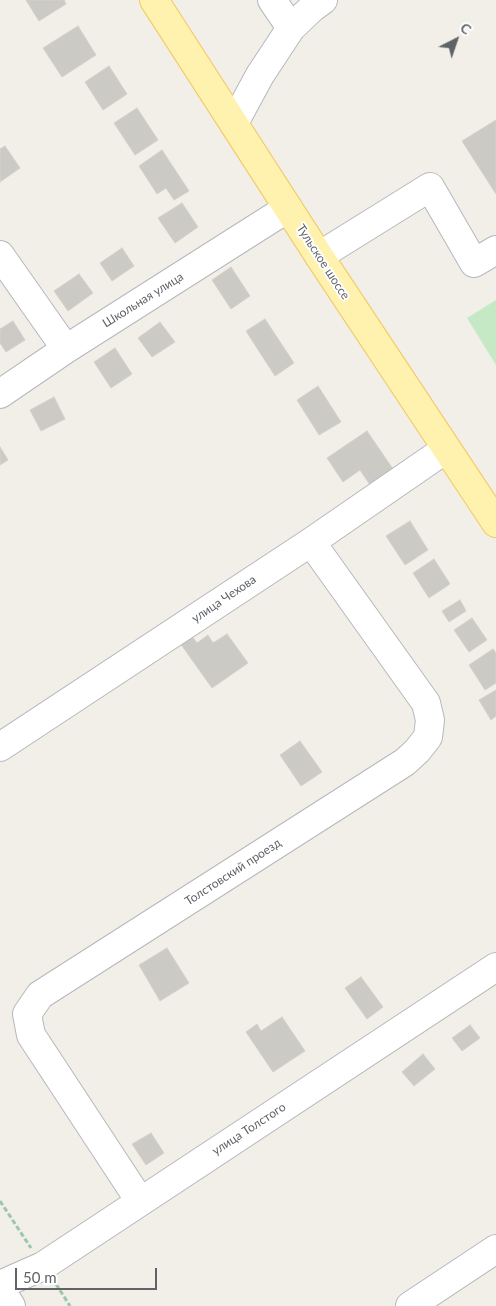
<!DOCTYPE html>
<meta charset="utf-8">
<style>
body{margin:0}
#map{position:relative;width:496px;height:1306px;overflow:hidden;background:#f1efe8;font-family:Lato,sans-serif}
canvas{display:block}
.north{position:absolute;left:431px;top:15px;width:50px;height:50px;-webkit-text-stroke:4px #fff;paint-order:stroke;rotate:41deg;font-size:14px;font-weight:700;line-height:20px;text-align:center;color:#5f6368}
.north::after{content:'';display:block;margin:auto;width:18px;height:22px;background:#5f6368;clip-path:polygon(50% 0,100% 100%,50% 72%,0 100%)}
.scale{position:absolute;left:15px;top:1268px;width:142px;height:22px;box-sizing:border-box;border:2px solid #5f6368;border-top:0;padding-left:6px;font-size:15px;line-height:18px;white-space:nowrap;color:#5f6368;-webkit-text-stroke:4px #fff;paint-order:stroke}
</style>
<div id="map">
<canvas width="496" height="1306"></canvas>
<div class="north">С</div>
<div class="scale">50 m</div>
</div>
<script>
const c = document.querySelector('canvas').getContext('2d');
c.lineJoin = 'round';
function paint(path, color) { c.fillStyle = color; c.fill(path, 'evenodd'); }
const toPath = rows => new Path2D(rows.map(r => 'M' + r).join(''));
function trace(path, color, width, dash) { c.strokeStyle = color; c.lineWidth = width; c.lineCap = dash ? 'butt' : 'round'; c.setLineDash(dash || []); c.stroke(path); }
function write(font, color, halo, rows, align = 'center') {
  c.font = font + ' Lato,sans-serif'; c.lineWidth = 4; c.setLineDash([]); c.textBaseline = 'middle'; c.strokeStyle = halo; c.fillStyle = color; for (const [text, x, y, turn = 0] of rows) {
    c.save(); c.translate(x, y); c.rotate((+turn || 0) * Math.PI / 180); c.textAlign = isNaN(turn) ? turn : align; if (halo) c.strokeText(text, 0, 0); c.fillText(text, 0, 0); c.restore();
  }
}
const green = toPath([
 [496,300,496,365,467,318]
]);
const building = toPath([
 [26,0,64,0,66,4,39,21,26,0],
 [78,26,96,55,62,77,43,48,78,26],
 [109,66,127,94,103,110,85,82,109,66],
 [137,108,158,140,135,155,114,123,137,108],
 [496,120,496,194,462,141,496,120],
 [5,146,20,168,0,182,0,149,5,146],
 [162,150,189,191,174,200,166,188,157,194,139,166,162,150],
 [182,203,198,227,175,243,158,218,182,203],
 [122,248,134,266,112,281,100,263,122,248],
 [231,267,250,296,231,309,212,280,231,267],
 [79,274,93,293,68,311,54,291,79,274],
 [265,319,294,363,275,376,246,331,265,319],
 [13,321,25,340,6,352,0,343,0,329,13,321],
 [160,322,175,342,152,357,138,338,160,322],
 [115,348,132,374,111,388,94,362,115,348],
 [318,386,341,422,319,435,297,400,318,386],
 [54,397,65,419,41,431,30,410,54,397],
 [367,431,393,469,370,485,360,470,343,482,327,458,367,431],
 [0,447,8,460,0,465,0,447],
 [410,521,428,550,405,565,386,536,410,521],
 [434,559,450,584,429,598,413,573,434,559],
 [460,600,466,611,449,622,442,611,460,600],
 [472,618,487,640,469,652,454,630,472,618],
 [227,634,248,663,212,688,180,643,191,635,197,643,208,635,213,643,227,634],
 [493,649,496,653,496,683,485,690,469,665,493,649],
 [496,690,496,716,491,720,479,700,496,690],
 [300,741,322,772,301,786,280,755,300,741],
 [167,948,189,983,160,1001,139,965,167,948],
 [361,977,383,1007,367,1019,345,988,361,977],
 [282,1017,305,1051,273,1072,246,1032,257,1024,261,1031,282,1017],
 [470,1025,480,1038,462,1051,452,1038,470,1025],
 [423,1054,435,1069,414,1086,402,1072,423,1054],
 [151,1133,164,1153,146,1165,132,1144,151,1133]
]);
const path = toPath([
 [0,1201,31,1248],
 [56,1284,70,1306]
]);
const minor = toPath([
 [272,0,291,28],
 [234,123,260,75,291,28,312,8,323,0],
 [0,255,66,349],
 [319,256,430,187,474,263,496,250],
 [0,394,66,349,288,208],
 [0,747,311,542,446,449],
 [140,1201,31,1035,27,1014,40,995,405,762,417,751,428,737,430,720,426,703,311,542],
 [0,1285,43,1266,496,967],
 [0,1289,11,1306],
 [410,1306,496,1249]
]);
const major = toPath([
 [154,0,319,256,496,523]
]);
const streetNames = [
 ["Тульское шоссе",323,262,57],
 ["Школьная улица",143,300,-32],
 ["улица Чехова",224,599,-34],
 ["Толстовский проезд",233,872,-33],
 ["улица Толстого",249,1129,-33]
];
paint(green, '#c5e8c5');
paint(building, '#cccac5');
trace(building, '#d6d1c6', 1);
trace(minor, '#b5b8bc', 30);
trace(major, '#f2c960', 30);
trace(path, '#9cc7a9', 3, [5, 2.5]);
trace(minor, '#fff', 28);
trace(major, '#fff2af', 28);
write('12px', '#5f6368', '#fff', streetNames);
</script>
